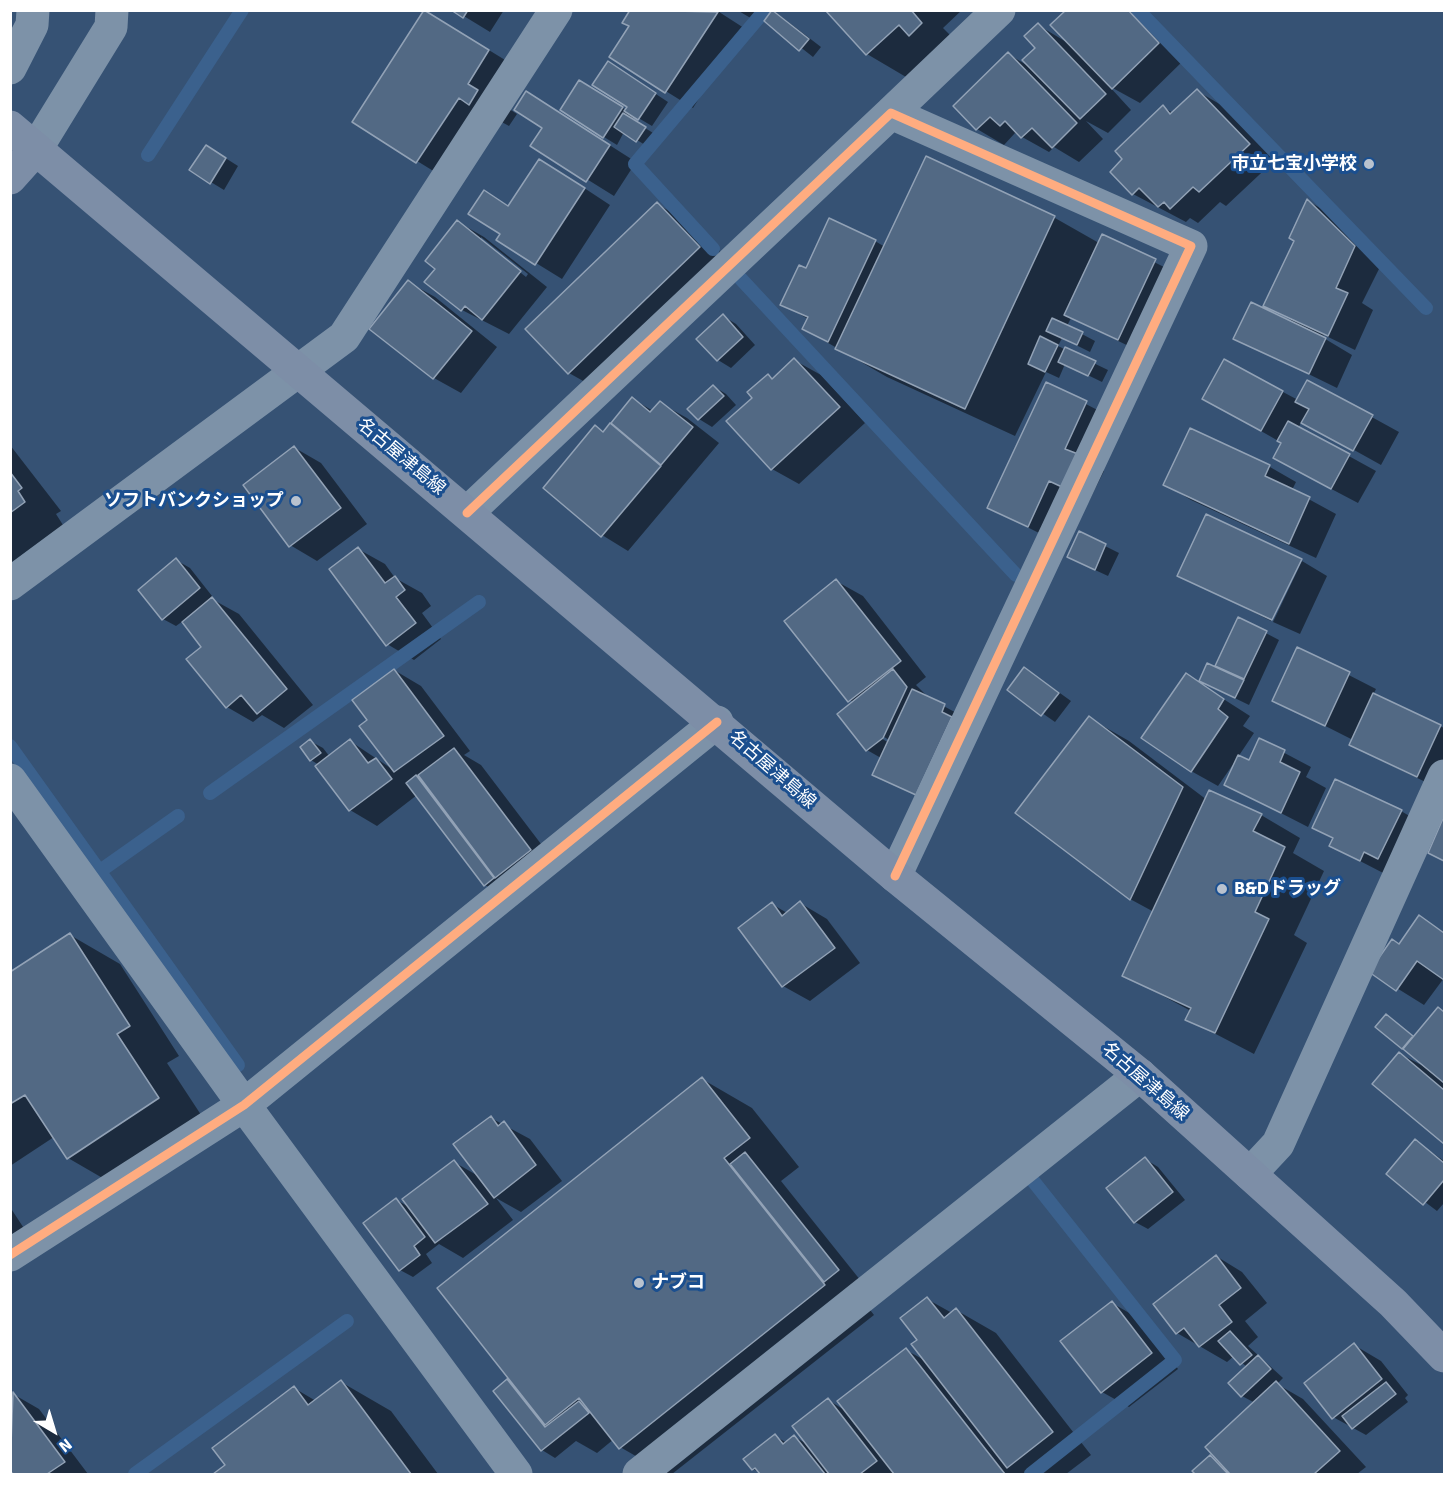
<!DOCTYPE html>
<meta charset="utf-8">
<style>
body{margin:0}
#map{position:relative;width:1455px;height:1485px;overflow:hidden;background:#365274;font-family:Signika,sans-serif}
canvas{display:block}
.frame{position:absolute;inset:0;border:12px solid #fff;pointer-events:none}
.north{position:absolute;left:24px;top:1401px;width:60px;height:60px;-webkit-text-stroke:4px #1b4f8f;paint-order:stroke;rotate:142deg;font-size:16px;font-weight:700;line-height:24px;text-align:center;color:#fff}
.north::after{content:'';display:block;margin:auto;width:21px;height:27px;background:#fff;clip-path:polygon(50% 0,100% 100%,50% 72%,0 100%)}
</style>
<div id="map">
<canvas width="1455" height="1485"></canvas>
<div class="frame"></div>
<div class="north">N</div>
</div>
<script>
const c = document.querySelector('canvas').getContext('2d');
c.lineJoin = 'round';
function paint(path, color) { c.fillStyle = color; c.fill(path, 'evenodd'); }
const toPath = rows => new Path2D(rows.map(r => 'M' + r).join(''));
function trace(path, color, width, dash) { c.strokeStyle = color; c.lineWidth = width; c.lineCap = dash ? 'butt' : 'round'; c.setLineDash(dash || []); c.stroke(path); }
function write(font, color, halo, rows, align = 'center') {
  c.font = font + ' Signika,"Noto Sans JP",sans-serif'; c.lineWidth = 6; c.setLineDash([]); c.textBaseline = 'middle'; c.strokeStyle = halo; c.fillStyle = color; for (const [text, x, y, turn = 0] of rows) {
    c.save(); c.translate(x, y); c.rotate((+turn || 0) * Math.PI / 180); c.textAlign = isNaN(turn) ? turn : align; if (halo) c.strokeText(text, 0, 0); c.fillText(text, 0, 0); c.restore();
  }
}
const shadow = toPath([
 [454,10,504,10,490,32],
 [632,10,716,10,744,28,693,108,611,57,631,26],
 [737,10,767,10,759,23],
 [827,10,962,10,943,28,961,46,906,77,867,54],
 [1068,10,1138,10,1185,59,1140,103,1109,86,1131,110,1108,133,1086,121,1103,139,1079,162,1054,147,1049,152,1015,133,1004,145,977,129,955,106,1008,54,1030,67,1037,48,1038,25,1068,43],
 [425,11,528,74,506,107,517,114,509,126,498,120,456,185,354,122],
 [774,11,821,47,813,57,766,20],
 [621,71,668,102,652,126,635,116,632,120,658,136,650,148,624,132,617,145,604,137,593,89,626,110,629,107],
 [1197,91,1223,106,1275,160,1226,206,1220,202,1198,223,1190,218,1186,222,1133,194,1124,159,1163,107,1173,113],
 [553,109,636,162,614,196,532,145],
 [219,154,238,166,224,190,191,170],
 [927,158,1055,218,1099,243,1102,236,1182,276,1145,354,1071,318,1067,326,1095,341,1090,352,1062,338,1058,346,1108,370,1102,382,1065,364,1059,378,1046,372,1015,436,887,377,804,329,808,319,782,304,807,270,875,241,885,247],
 [566,176,610,205,562,279,536,263,502,234,484,192,509,206],
 [1308,201,1334,216,1382,263,1362,303,1373,310,1355,350,1324,335,1322,337,1352,355,1337,388,1235,338,1289,322,1291,320,1265,305,1295,240],
 [657,204,697,227,738,270,608,395,569,373],
 [458,222,484,237,547,287,509,334,462,310,437,268],
 [481,237,528,274,526,277,481,241],
 [408,282,435,297,497,347,461,393,434,378,371,328],
 [723,316,736,324,755,345,731,368,718,360],
 [794,360,821,375,865,423,799,484,772,469,728,421,754,398,768,375,774,379],
 [1225,361,1298,400,1308,382,1399,432,1381,465,1302,421,1298,428,1376,471,1358,503,1301,473,1282,443,1231,414],
 [1047,384,1113,418,1091,464,1104,471,1089,501,1077,495,1055,541,989,508],
 [713,386,726,394,736,405,712,427,699,419],
 [633,399,653,411,660,403,687,418,719,443,628,551,602,535,596,427,605,432],
 [1190,430,1270,467,1296,482,1292,490,1336,514,1316,558,1191,500,1165,484],
 [10,445,61,511,56,514,63,525,10,564],
 [295,448,321,463,367,524,317,561,290,545],
 [1079,533,1119,553,1108,576,1082,564],
 [358,549,385,564,395,578,422,593,431,606,422,613,441,639,414,660,387,644],
 [176,560,190,568,212,596,210,598,239,614,313,705,284,728,262,715,253,722,227,707,203,647,183,621,176,626,163,619],
 [1299,560,1271,621,1179,575],
 [1302,561,1327,576,1300,634,1273,622],
 [836,581,863,596,926,677,916,685,929,698,971,721,943,809,874,774,881,758,867,750,839,714,853,703,786,621],
 [878,733,889,740,889,743,876,735],
 [1239,619,1279,640,1249,705,1214,688,1216,669],
 [1298,649,1376,689,1373,695,1444,728,1444,791,1378,759,1351,744,1353,740,1274,700],
 [1025,668,1071,701,1055,722,1009,690],
 [394,670,421,686,470,751,464,755,481,765,557,865,498,892,485,885,417,795,377,826,350,810,317,766,319,765,311,760,310,741,323,748,330,757,350,741,395,771,369,720],
 [1186,675,1250,716,1243,726,1254,733,1238,757,1250,762,1260,740,1311,767,1306,777,1326,788,1308,827,1226,785,1236,760,1218,786,1191,771],
 [1089,718,1129,741,1207,800,1261,815,1300,838,1293,853,1324,871,1294,935,1307,943,1254,1054,1187,1019,1191,1011,1124,975,1154,912,1130,899],
 [1401,811,1428,827,1387,875,1331,846,1334,839,1314,828],
 [1444,819,1444,861,1430,853],
 [800,903,827,919,860,963,810,1001,783,986,772,904,787,913],
 [1419,917,1444,932,1444,978,1424,1005,1371,972,1400,946],
 [70,935,120,964,179,1056,167,1063,209,1127,118,1187,68,1158,54,1137,10,1166,10,974],
 [1439,1009,1444,1012,1444,1142,1374,1084,1400,1054,1431,1070,1377,1026,1386,1016,1415,1037],
 [702,1079,752,1108,799,1167,781,1181,865,1286,857,1293,874,1315,672,1474,667,1474,620,1447,614,1439,597,1453,576,1441,555,1458,542,1450,495,1391,508,1381,517,1386],
 [491,1118,530,1139,562,1181,521,1212,496,1198,513,1220,463,1258,439,1244,426,1254,432,1263,413,1277,400,1270,397,1200,412,1209,454,1162,480,1177],
 [1416,1141,1444,1161,1444,1203,1437,1211,1388,1174],
 [1145,1159,1158,1167,1185,1200,1148,1229,1135,1222],
 [10,1207,29,1236,10,1248],
 [1216,1256,1242,1272,1267,1303,1245,1321,1258,1337,1248,1346,1283,1378,1277,1384,1303,1399,1366,1467,1357,1474,1197,1474,1194,1471,1210,1457,1221,1463,1255,1403,1242,1396,1247,1367,1234,1356,1227,1362,1177,1333],
 [927,1299,952,1313,956,1310,996,1333,1091,1455,1066,1474,762,1474,753,1469,775,1436,787,1443,795,1437,807,1444,828,1400,846,1411,906,1350,926,1361,919,1340],
 [1112,1303,1138,1318,1178,1369,1129,1407,1102,1392],
 [1354,1345,1381,1361,1408,1395,1405,1398,1408,1402,1366,1435,1333,1417],
 [341,1382,391,1411,438,1474,215,1474,227,1466,294,1388,316,1401],
 [13,1394,39,1409,88,1474,15,1474,10,1469,10,1395]
]);
const stream = toPath([
 [1138,10,1426,308],
 [148,155,242,10],
 [713,249,635,164,765,10],
 [741,279,1016,575],
 [10,746,238,1065],
 [210,793,479,602],
 [100,871,178,816],
 [135,1474,347,1321],
 [1031,1474,1175,1360,1034,1182]
]);
const building = toPath([
 [424,10,489,50,468,84,478,90,469,105,459,98,416,163,352,122,424,10],
 [451,10,468,10,463,18,451,10],
 [630,10,718,12,665,93,609,57,629,26,622,23,630,10],
 [772,10,809,39,799,51,764,21,772,10],
 [825,10,911,10,922,23,909,36,899,25,866,55,825,10],
 [1066,10,1128,10,1159,43,1112,89,1050,25,1066,10],
 [1038,23,1106,94,1080,119,1022,60,1035,48,1024,36,1038,23],
 [1008,52,1077,123,1052,148,1032,128,1021,138,1005,121,1000,126,990,117,976,130,953,106,1008,52],
 [608,61,656,93,638,120,624,111,627,107,592,85,608,61],
 [579,80,623,107,603,138,560,110,579,80],
 [1197,89,1250,144,1199,192,1193,187,1170,209,1164,202,1158,207,1139,188,1132,195,1110,172,1122,159,1115,151,1163,105,1170,114,1197,89],
 [526,91,610,145,586,182,530,146,542,128,514,110,526,91],
 [623,113,646,127,636,142,614,127,623,113],
 [206,145,226,158,210,184,189,170,206,145],
 [926,156,1055,216,965,409,835,349,926,156],
 [539,159,585,188,535,265,496,240,500,234,468,214,484,190,508,206,539,159],
 [1307,199,1355,246,1336,288,1348,293,1328,336,1263,306,1294,241,1289,238,1307,199],
 [657,202,700,247,568,374,525,329,657,202],
 [829,218,876,240,828,342,802,329,808,317,780,305,799,265,806,268,829,218],
 [457,220,521,271,482,320,465,306,461,311,424,282,435,269,425,261,457,220],
 [1102,234,1156,259,1118,340,1064,315,1102,234],
 [408,280,472,331,433,379,369,329,408,280],
 [1251,302,1326,338,1309,374,1233,339,1251,302],
 [723,314,743,337,717,361,696,339,723,314],
 [1052,318,1083,332,1077,345,1046,331,1052,318],
 [1040,336,1058,345,1045,372,1028,364,1040,336],
 [1065,347,1096,361,1088,376,1058,362,1065,347],
 [794,358,840,407,771,470,726,421,752,398,747,392,768,374,772,379,794,358],
 [1224,359,1283,391,1261,431,1202,399,1224,359],
 [1307,380,1373,415,1353,451,1301,423,1309,409,1295,402,1307,380],
 [1046,382,1087,401,1065,449,1078,454,1062,487,1049,481,1028,527,987,508,1046,382],
 [713,385,724,396,698,420,687,409,713,385],
 [632,397,650,412,660,401,693,427,661,465,611,423,632,397],
 [1288,421,1350,454,1331,489,1273,458,1281,443,1277,441,1288,421],
 [610,423,661,466,601,537,543,488,595,425,603,432,610,423],
 [1190,428,1270,465,1265,476,1310,497,1289,544,1163,485,1190,428],
 [294,446,341,508,289,547,243,485,294,446],
 [10,472,22,488,18,491,25,502,10,513,10,472],
 [1206,514,1302,559,1272,620,1177,576,1206,514],
 [1079,531,1106,544,1095,570,1067,557,1079,531],
 [358,547,385,583,395,576,405,590,396,597,416,623,386,646,329,569,358,547],
 [176,558,200,588,162,620,138,590,176,558],
 [836,579,901,661,848,702,784,621,836,579],
 [212,597,287,689,257,714,241,695,226,708,186,659,201,647,182,622,212,597],
 [1238,617,1267,631,1244,679,1215,666,1238,617],
 [1297,647,1350,672,1325,726,1272,701,1297,647],
 [1207,663,1244,680,1235,698,1199,681,1207,663],
 [1024,667,1059,693,1041,716,1007,690,1024,667],
 [394,669,444,736,394,772,359,726,367,720,352,700,394,669],
 [893,669,907,687,883,738,866,751,837,714,893,669],
 [1186,673,1224,699,1218,709,1228,717,1191,772,1141,738,1186,673],
 [912,689,945,704,942,712,952,717,916,795,872,775,912,689],
 [1373,693,1441,725,1417,777,1349,745,1373,693],
 [1089,716,1183,787,1130,900,1015,813,1089,716],
 [1259,738,1285,750,1280,762,1300,772,1281,813,1224,785,1238,755,1249,760,1259,738],
 [310,739,321,753,310,761,300,747,310,739],
 [350,739,368,763,376,758,392,779,349,811,315,766,350,739],
 [454,748,531,850,495,878,418,775,454,748],
 [416,775,494,878,484,886,406,783,416,775],
 [1335,779,1402,810,1378,859,1364,852,1360,861,1329,846,1333,838,1312,828,1335,779],
 [1209,790,1262,814,1253,831,1285,847,1255,912,1269,919,1215,1033,1185,1020,1191,1008,1122,976,1209,790],
 [1444,816,1444,861,1428,853,1444,816],
 [800,901,835,948,782,987,738,928,772,902,782,916,800,901],
 [1419,915,1444,933,1444,980,1417,961,1396,991,1369,972,1392,939,1399,944,1419,915],
 [70,933,130,1026,117,1034,159,1098,67,1159,25,1095,10,1104,10,972,70,933],
 [1438,1007,1444,1012,1444,1083,1403,1049,1438,1007],
 [1386,1014,1413,1036,1402,1049,1375,1027,1386,1014],
 [1399,1052,1444,1090,1444,1144,1372,1084,1399,1052],
 [702,1077,750,1138,724,1158,825,1285,619,1449,579,1398,545,1425,437,1288,702,1077],
 [491,1116,498,1126,504,1121,536,1165,494,1198,453,1144,491,1116],
 [1415,1139,1444,1163,1444,1180,1423,1205,1386,1174,1415,1139],
 [745,1152,839,1270,824,1282,730,1164,745,1152],
 [1145,1157,1173,1192,1134,1223,1106,1188,1145,1157],
 [454,1160,488,1204,435,1243,402,1199,454,1160],
 [396,1198,425,1237,414,1246,420,1255,399,1271,363,1223,396,1198],
 [1216,1255,1241,1288,1219,1305,1232,1322,1199,1347,1184,1328,1176,1334,1153,1304,1216,1255],
 [927,1297,944,1318,956,1308,1053,1432,1007,1468,911,1344,917,1340,900,1318,927,1297],
 [1112,1301,1152,1353,1101,1393,1060,1341,1112,1301],
 [1230,1331,1252,1355,1240,1365,1218,1341,1230,1331],
 [1354,1343,1382,1379,1332,1419,1304,1383,1354,1343],
 [906,1348,1005,1474,894,1474,837,1401,906,1348],
 [1258,1355,1271,1369,1241,1397,1228,1383,1258,1355],
 [507,1379,545,1427,579,1401,589,1413,541,1451,493,1391,507,1379],
 [341,1380,411,1474,213,1474,225,1465,212,1448,294,1386,308,1405,341,1380],
 [1276,1381,1340,1451,1314,1474,1230,1474,1205,1447,1276,1381],
 [1386,1382,1396,1394,1352,1429,1342,1416,1386,1382],
 [13,1392,65,1462,47,1474,13,1474,10,1471,13,1392],
 [828,1398,877,1461,860,1474,829,1474,792,1426,828,1398],
 [775,1434,783,1444,794,1435,825,1474,760,1474,755,1468,752,1470,743,1459,775,1434],
 [1210,1455,1228,1474,1195,1474,1192,1471,1210,1455]
]);
const minor = toPath([
 [10,68,32,25,33,10],
 [891,113,999,10],
 [36,149,111,27,112,10],
 [467,513,891,113,1191,246,895,876],
 [10,584,344,337,556,10],
 [10,780,244,1105,516,1474],
 [1250,1174,1278,1144,1444,776],
 [10,1255,244,1105,717,722],
 [639,1474,1140,1075]
]);
const major = toPath([
 [10,127,895,876,1140,1075,1393,1303,1444,1356],
 [10,178,36,149]
]);
const cycleway = toPath([
 [467,513,891,113,1191,246,895,876],
 [10,1255,244,1105,717,722]
]);
const markers = [
 [1369,164,6,"#b9c2ce"],
 [296,501,6,"#b9c2ce"],
 [1222,889,6,"#b9c2ce"],
 [639,1283,6,"#b9c2ce"]
];
const poiNames = [
 ["市立七宝小学校",1357,164],
 ["ソフトバンクショップ",284,501],
 ["B&Dドラッグ",1234,889,"left"],
 ["ナブコ",651,1283,"left"]
];
const streetNames = [
 ["名古屋津島線",401,457,40],
 ["名古屋津島線",772,770,41],
 ["名古屋津島線",1145,1082,41]
];
paint(shadow, '#0007');
trace(stream, '#3b618d', 14);
paint(building, '#526984');
trace(building, '#92a2b6', 1.5);
trace(minor, '#7d92a8', 33);
trace(major, '#7d8ea7', 33);
trace(cycleway, '#ffac80', 9);
for (const [x, y, r, color] of markers) { const dot = new Path2D(); dot.arc(x, y, r, 0, 2 * Math.PI); c.fillStyle = color; c.fill(dot); trace(dot, '#1b4f8f', 2); }
write('bold 18px', '#fff', '#1b4f8f', poiNames, 'right');
write('18px', '#fff', '#1b4f8f', streetNames);
</script>
